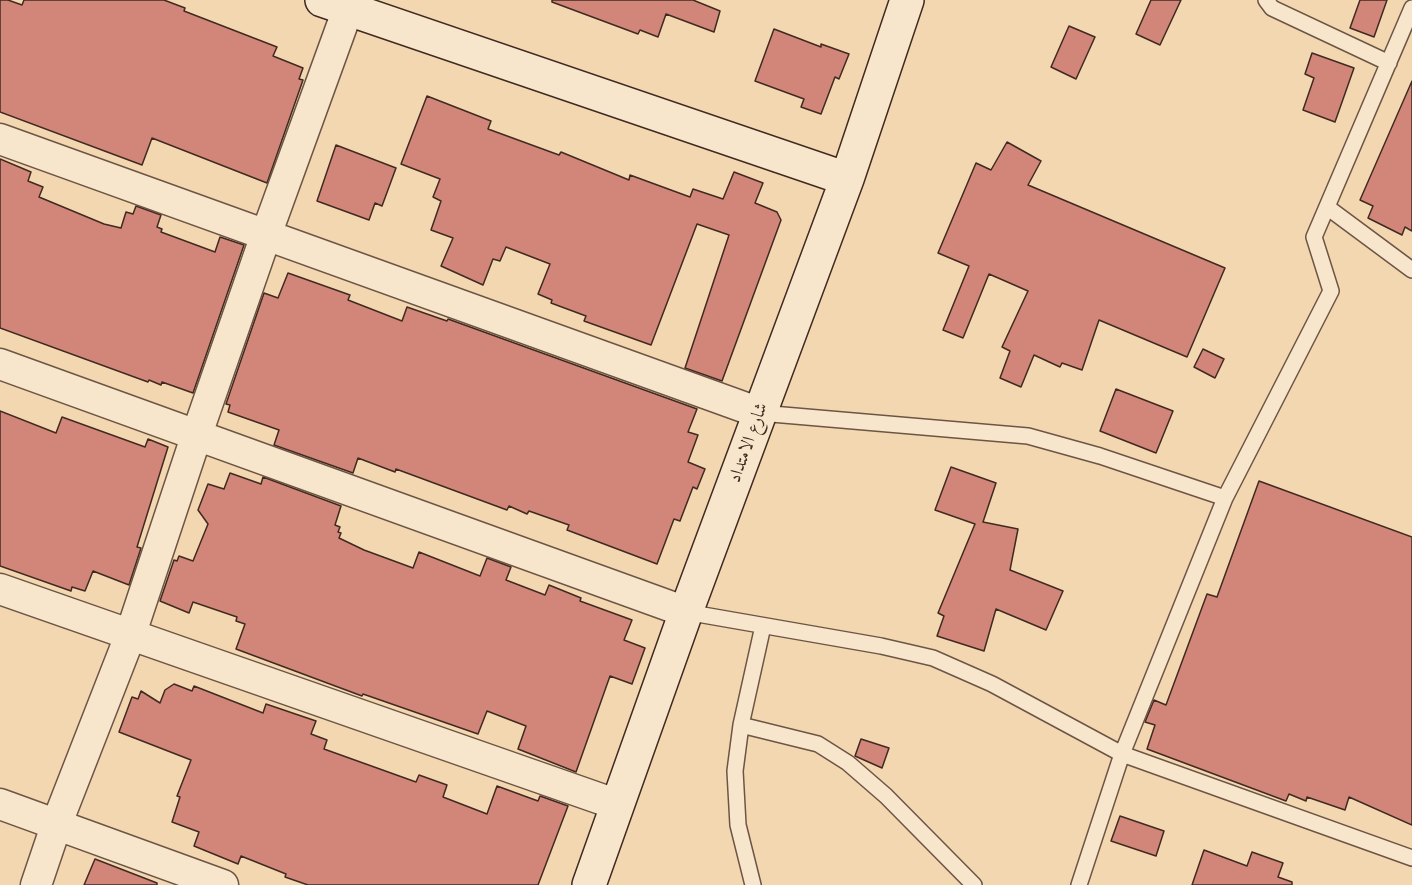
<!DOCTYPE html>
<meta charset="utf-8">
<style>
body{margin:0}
canvas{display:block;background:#f3d7b0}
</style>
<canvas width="1412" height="885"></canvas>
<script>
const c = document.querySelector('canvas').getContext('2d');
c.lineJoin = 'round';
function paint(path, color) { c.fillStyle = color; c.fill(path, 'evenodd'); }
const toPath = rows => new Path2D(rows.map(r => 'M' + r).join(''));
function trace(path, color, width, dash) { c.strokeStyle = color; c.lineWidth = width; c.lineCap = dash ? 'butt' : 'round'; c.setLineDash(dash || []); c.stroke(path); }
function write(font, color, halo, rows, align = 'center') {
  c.font = font + ' Cardo,Amiri,serif'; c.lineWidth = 4.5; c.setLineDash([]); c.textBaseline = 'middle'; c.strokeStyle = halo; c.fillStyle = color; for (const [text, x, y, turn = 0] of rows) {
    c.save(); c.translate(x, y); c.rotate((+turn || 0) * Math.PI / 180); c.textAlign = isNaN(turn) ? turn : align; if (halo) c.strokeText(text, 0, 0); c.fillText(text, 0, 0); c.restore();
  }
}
const building = toPath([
 [0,0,8,0,22,5,24,0,164,0,185,8,184,11,277,47,273,56,303,68,299,79,303,80,267,183,152,138,142,165,0,112,0,0],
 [552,0,693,0,720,11,714,32,666,14,658,37,640,30,638,34,552,2,552,0],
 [1151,0,1181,0,1160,45,1136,34,1151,0],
 [1360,0,1387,0,1374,37,1350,28,1360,0],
 [1069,26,1095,37,1076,79,1051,67,1069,26],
 [774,29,821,47,821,44,849,54,839,79,835,77,821,114,801,107,804,99,755,81,774,29],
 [1312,53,1354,68,1335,122,1303,110,1314,78,1305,74,1312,53],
 [1412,81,1412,231,1405,227,1402,235,1368,218,1373,206,1360,200,1412,81],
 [427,96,491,121,488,129,559,155,561,152,629,180,630,175,690,197,693,189,723,199,734,172,763,183,755,203,777,212,781,220,722,381,685,368,729,235,697,224,651,345,584,321,586,316,551,303,552,300,538,294,550,264,506,247,500,261,493,259,483,285,441,266,453,238,431,230,441,201,433,197,440,179,401,164,427,96],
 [1007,142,1041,161,1028,185,1225,268,1187,357,1099,320,1082,370,1062,363,1060,367,1034,355,1021,387,1000,378,1010,351,1002,347,1028,291,989,274,963,338,943,330,969,266,938,253,976,163,991,170,1007,142],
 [336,145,396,168,382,206,375,203,369,220,317,201,336,145],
 [0,159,31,172,28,181,43,187,39,197,104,224,121,228,126,212,133,214,136,206,161,215,157,227,162,229,161,232,215,252,220,237,244,245,193,393,162,382,161,385,149,380,148,382,0,328,0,159],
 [288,273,350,295,348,300,402,321,407,307,447,321,448,319,697,409,688,432,698,435,688,462,705,469,697,489,693,487,680,521,674,519,657,564,567,530,569,525,529,511,527,514,509,506,507,510,396,469,395,472,358,458,353,473,274,445,279,430,228,412,230,405,226,404,264,293,278,298,288,273],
 [1203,349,1224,359,1215,378,1194,367,1203,349],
 [1116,389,1173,411,1156,453,1100,431,1116,389],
 [0,411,56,433,62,417,145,447,148,439,168,447,137,547,141,548,129,585,93,571,85,591,72,587,71,591,0,566,0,411],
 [951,467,996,483,983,522,1018,529,1010,570,1063,591,1046,630,996,609,984,651,937,636,944,616,938,613,975,524,935,510,951,467],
 [230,473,261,484,263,477,341,506,335,525,340,527,338,532,341,533,339,538,364,550,413,568,419,552,480,576,487,558,511,567,506,580,545,595,549,585,581,598,580,601,632,620,624,640,645,648,632,684,610,676,576,772,518,749,526,726,487,711,478,734,363,694,362,696,236,649,245,624,236,621,237,617,193,602,189,613,160,601,174,560,177,561,179,556,193,561,208,524,198,510,208,484,224,489,230,473],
 [1259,481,1412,537,1412,825,1349,797,1345,810,1307,797,1306,801,1289,794,1286,801,1147,749,1155,725,1145,722,1154,700,1166,705,1207,594,1217,597,1259,481],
 [174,684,192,691,194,686,263,713,266,704,316,721,311,734,327,740,324,749,416,782,419,775,447,785,443,797,487,814,497,786,538,801,540,796,568,806,538,885,308,885,285,877,286,874,241,856,238,864,194,846,199,832,172,822,180,797,177,796,191,760,119,732,132,697,138,699,141,691,160,703,165,690,174,684],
 [861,739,889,748,882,768,855,756,861,739],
 [1120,816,1164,831,1156,856,1111,841,1120,816],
 [1204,850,1247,866,1252,852,1283,863,1278,877,1292,882,1292,885,1192,885,1204,850],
 [95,859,157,883,157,885,84,885,95,859]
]);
const lane = toPath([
 [1266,0,1272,8,1389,63],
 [1327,207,1412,270],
 [760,413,1028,436,1100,456,1225,498],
 [686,612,881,646,933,658,992,684,1122,754,1412,858],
 [741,725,818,744,848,763,886,796,974,885],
 [753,885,738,825,735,771,741,725,763,626],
 [1079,885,1122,754,1225,498,1331,291,1314,237,1412,8]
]);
const street = toPath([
 [0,139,760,413],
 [0,364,686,612],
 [0,589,618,805],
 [0,804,223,885],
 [36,885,57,823,130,636,197,434,266,235,348,9]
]);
const secondary = toPath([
 [322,0,847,179],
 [589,885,686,612,847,179,907,0]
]);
const streetNames = [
 ["شارع الامتداد",749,443,-70]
];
paint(building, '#d28679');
trace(building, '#402a21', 1.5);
trace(lane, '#6d5545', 18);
trace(street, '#6d5545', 33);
trace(secondary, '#402a21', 36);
trace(lane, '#f7e5cc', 15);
trace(street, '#f7e5cc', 30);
trace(secondary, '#f7e5cc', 33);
write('18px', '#402a21', '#f7e5cc', streetNames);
</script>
